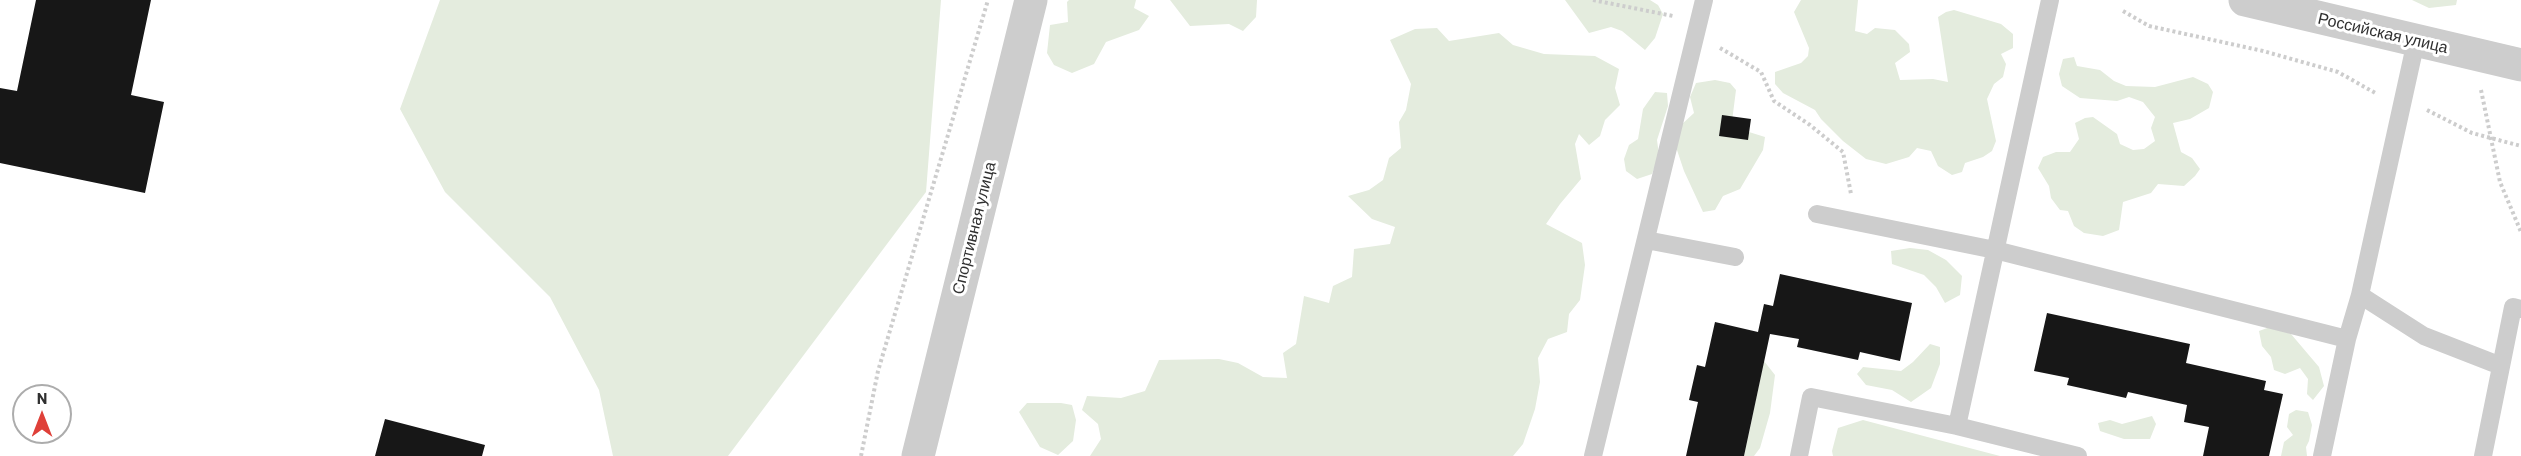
<!DOCTYPE html>
<meta charset="utf-8">
<style>
body{margin:0}
#map{position:relative;width:2521px;height:456px;overflow:hidden;background:#fff;font-family:Barlow,sans-serif}
canvas{display:block}
.north{position:absolute;left:12px;top:384px;width:60px;height:60px;box-sizing:border-box;background:#fff;border:2px solid #acacac;border-radius:50%;rotate:0deg;font-size:16px;font-weight:700;line-height:24px;text-align:center;color:#303030}
.north::after{content:'';display:block;margin:auto;width:21px;height:27px;background:#df4039;clip-path:polygon(50% 0,100% 100%,50% 72%,0 100%)}
</style>
<div id="map">
<canvas width="2521" height="456"></canvas>
<div class="north">N</div>
</div>
<script>
const c = document.querySelector('canvas').getContext('2d');
c.lineJoin = 'round';
function paint(path, color) { c.fillStyle = color; c.fill(path, 'evenodd'); }
const toPath = rows => new Path2D(rows.map(r => 'M' + r).join(''));
function trace(path, color, width, dash) { c.strokeStyle = color; c.lineWidth = width; c.lineCap = dash ? 'butt' : 'round'; c.setLineDash(dash || []); c.stroke(path); }
function write(font, color, halo, rows, align = 'center') {
  c.font = font + ' Barlow,sans-serif'; c.lineWidth = 6; c.setLineDash([]); c.textBaseline = 'middle'; c.strokeStyle = halo; c.fillStyle = color; for (const [text, x, y, turn = 0] of rows) {
    c.save(); c.translate(x, y); c.rotate((+turn || 0) * Math.PI / 180); c.textAlign = isNaN(turn) ? turn : align; if (halo) c.strokeText(text, 0, 0); c.fillText(text, 0, 0); c.restore();
  }
}
const green = toPath([
 [440,0,941,0,926,192,728,456,613,456,599,390,550,297,445,192,400,109],
 [1069,0,1136,0,1134,8,1149,16,1139,30,1106,42,1094,64,1072,73,1054,65,1047,53,1050,25,1068,22,1067,2],
 [1170,0,1257,0,1256,17,1243,31,1229,24,1190,26],
 [1565,0,1650,0,1658,5,1663,14,1655,38,1645,50,1622,31,1611,27,1589,33],
 [1801,0,1858,0,1855,31,1867,34,1875,28,1895,30,1909,44,1910,52,1895,63,1900,80,1933,79,1948,82,1938,17,1946,12,1954,10,2001,24,2013,34,2013,48,2001,54,2006,64,2003,77,1994,84,1987,99,1996,141,1992,151,1983,157,1965,163,1962,172,1952,175,1938,166,1931,151,1917,148,1909,157,1886,164,1866,159,1843,141,1821,119,1815,110,1783,93,1775,84,1775,72,1801,63,1808,56,1809,48,1794,12],
 [2412,0,2457,0,2456,5,2429,8],
 [1437,28,1449,41,1499,33,1513,45,1544,54,1595,56,1619,69,1615,88,1620,105,1605,120,1600,136,1589,145,1579,134,1575,144,1581,179,1560,204,1546,224,1582,243,1585,265,1580,300,1569,314,1567,332,1548,339,1538,358,1540,382,1535,409,1523,444,1513,456,1090,456,1101,439,1098,424,1082,410,1087,396,1121,398,1145,391,1159,360,1219,359,1238,363,1263,377,1287,378,1283,353,1296,344,1304,296,1329,303,1333,286,1352,277,1354,249,1390,244,1395,227,1372,219,1348,196,1369,190,1383,180,1389,158,1401,148,1399,122,1406,110,1411,84,1390,40,1415,29],
 [2074,57,2077,66,2100,70,2114,81,2126,86,2155,87,2193,77,2208,84,2213,92,2209,108,2190,119,2173,123,2181,152,2192,158,2200,169,2195,176,2184,186,2158,184,2151,193,2123,202,2119,230,2103,236,2084,233,2074,226,2068,211,2060,210,2051,198,2049,186,2038,168,2043,157,2056,152,2070,152,2079,139,2075,123,2085,118,2093,117,2117,134,2120,144,2133,150,2144,149,2155,141,2151,128,2155,117,2143,102,2129,97,2117,101,2080,98,2062,86,2059,74,2063,59],
 [1715,80,1730,83,1736,90,1730,137,1749,132,1765,137,1763,150,1740,189,1723,196,1715,210,1703,212,1684,171,1676,147,1681,125,1694,113,1690,97,1696,83],
 [1655,92,1667,93,1668,106,1657,140,1659,155,1652,174,1637,179,1626,171,1624,159,1629,145,1638,139,1643,109],
 [1910,248,1928,250,1946,260,1962,276,1960,295,1945,303,1936,287,1924,275,1892,264,1891,251],
 [2270,327,2291,334,2319,367,2324,386,2313,400,2307,394,2308,379,2300,368,2285,374,2274,370,2271,357,2262,346,2259,331],
 [1930,344,1940,347,1940,364,1931,388,1911,402,1892,390,1866,385,1857,374,1863,367,1901,371,1913,362],
 [1764,361,1775,375,1770,413,1760,448,1754,456,1744,456],
 [1027,403,1061,403,1072,405,1076,420,1073,441,1058,455,1040,447,1019,412],
 [2296,410,2308,412,2312,425,2309,441,2306,447,2307,456,2281,456,2284,442,2293,435,2287,427,2289,414],
 [2152,416,2156,424,2150,439,2124,439,2100,431,2098,423,2110,420,2122,424],
 [1863,420,1935,439,2000,456,1833,456,1832,451,1838,428]
]);
const building = toPath([
 [36,0,151,0,131,95,164,102,145,193,0,163,0,88,17,91],
 [1722,115,1751,119,1748,140,1719,136],
 [1780,274,1912,303,1900,361,1860,352,1858,360,1797,347,1799,339,1770,334,1744,456,1686,456,1698,402,1689,400,1697,365,1705,367,1715,322,1758,332,1764,304,1773,306],
 [2047,313,2190,344,2186,363,2266,381,2264,390,2283,394,2269,456,2203,456,2209,427,2184,422,2187,405,2128,392,2126,398,2067,385,2069,378,2034,371],
 [385,419,485,445,482,456,375,456]
]);
const path = toPath([
 [1593,0,1673,16],
 [2123,11,2149,26,2263,51,2338,72,2377,94],
 [1720,48,1761,72,1774,101,1810,125,1843,152,1851,194],
 [2481,90,2500,182,2521,232],
 [2427,110,2472,133,2521,146],
 [861,456,878,371,988,0]
]);
const lane = toPath([
 [1817,214,1995,250,2347,339,2360,295,2416,41],
 [1646,240,1735,257],
 [2360,295,2424,336,2501,366],
 [1957,426,2078,456],
 [1593,456,1704,0],
 [1799,456,1811,397,1957,426,2050,0],
 [2322,456,2347,339],
 [2483,456,2513,307,2521,309]
]);
const street = toPath([
 [2245,0,2521,65],
 [918,456,1031,0]
]);
const streetNames = [
 ["Российская улица",2383,33,13],
 ["Спортивная улица",974,228,-76]
];
paint(green, '#e4ecde');
paint(building, '#171717');
trace(path, '#cdcdcd', 4, [3, 3]);
trace(lane, '#cdcdcd', 18);
trace(street, '#cdcdcd', 33);
write('16px', '#303030', '#fff', streetNames);
</script>
